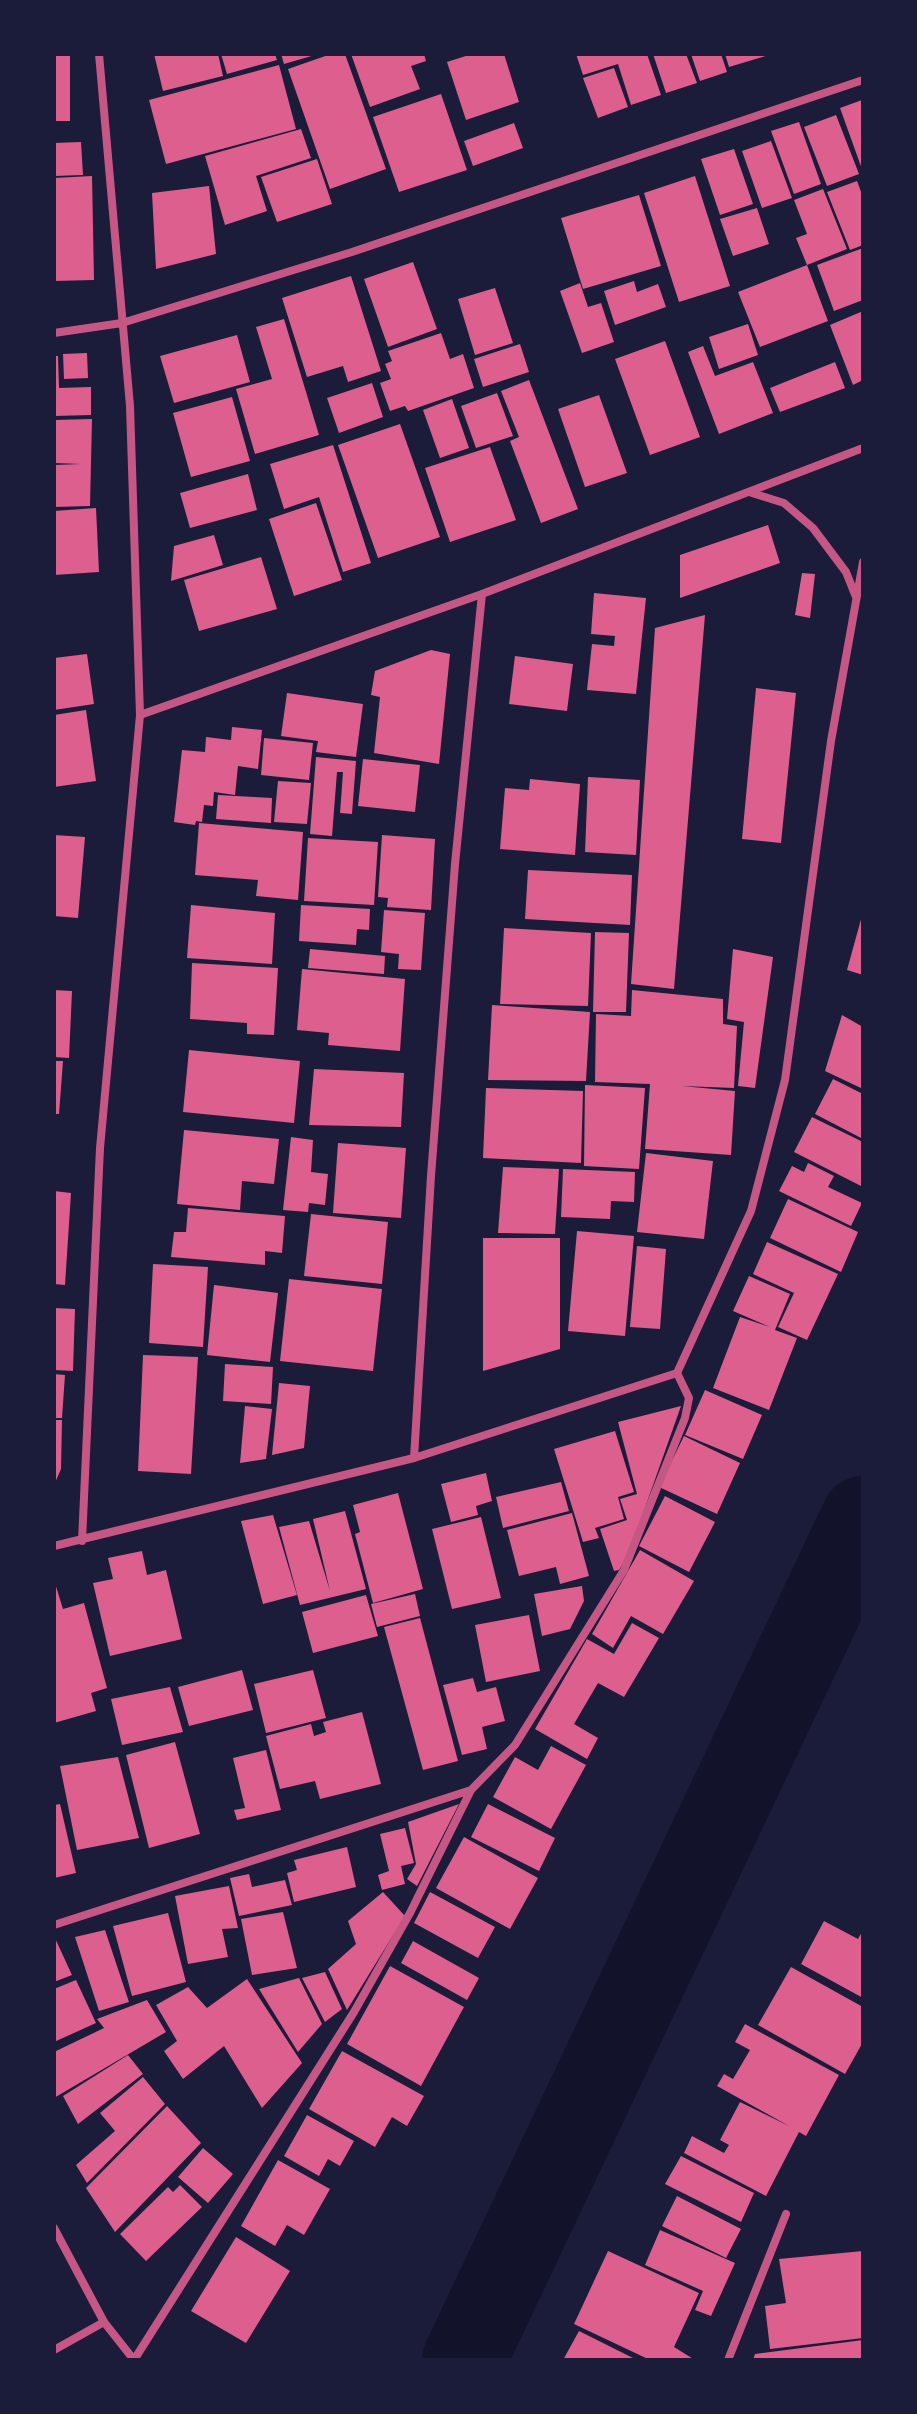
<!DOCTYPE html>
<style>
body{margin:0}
#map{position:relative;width:917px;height:2414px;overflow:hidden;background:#1b1b3a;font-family:"Fira Sans",sans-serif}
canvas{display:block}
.frame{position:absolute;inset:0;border:56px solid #1b1b3a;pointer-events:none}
</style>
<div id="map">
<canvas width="917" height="2414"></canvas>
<div class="frame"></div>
</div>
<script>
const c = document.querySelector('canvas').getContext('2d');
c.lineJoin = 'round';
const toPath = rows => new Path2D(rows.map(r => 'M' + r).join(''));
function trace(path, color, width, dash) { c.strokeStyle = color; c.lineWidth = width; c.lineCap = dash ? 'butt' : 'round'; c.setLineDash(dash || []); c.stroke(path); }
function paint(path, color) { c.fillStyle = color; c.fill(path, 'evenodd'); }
const river = toPath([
 [464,2360,863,1518]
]);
const building = toPath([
 [54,54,70,54,70,121,54,121],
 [154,54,218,54,223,76,163,91],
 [221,54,275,54,277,60,227,74],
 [281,54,315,54,315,55,284,64],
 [331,54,345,54,386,169,330,189,288,69],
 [351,54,424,54,426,61,411,66,420,89,370,107],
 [472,54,504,54,519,102,466,120,447,62],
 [576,54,647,54,661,95,631,105,618,64,583,75],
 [653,54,686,54,697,83,666,93],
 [691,54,721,54,727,72,700,81],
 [725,54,769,54,769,55,729,67],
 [279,65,296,129,166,164,149,100],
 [614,68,628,107,598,118,583,78],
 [441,94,467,170,399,192,373,117],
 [862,100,863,103,863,172,840,108],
 [836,115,859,174,827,186,804,127],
 [799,122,821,184,794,194,771,131],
 [514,123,523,148,473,166,464,141],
 [301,129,311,158,256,176,267,211,225,225,205,156],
 [771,141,792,198,762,208,742,151],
 [81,142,83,175,54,176,54,143],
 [734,149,753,204,720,215,701,159],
 [317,159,332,204,277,222,261,177],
 [92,176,94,280,54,281,54,178],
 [695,176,730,286,679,302,644,193],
 [857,181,863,197,863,245,850,250,827,192],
 [209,186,216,254,156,269,152,193],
 [823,189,847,249,807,265,828,321,760,347,738,292,807,265,796,238,807,234,794,200],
 [639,195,661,266,583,289,561,218],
 [757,208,769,244,733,256,720,219],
 [863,248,863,300,834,311,817,265],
 [413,262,437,329,388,347,364,279],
 [351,276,381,371,348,382,343,366,307,377,282,298],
 [634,281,637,292,658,284,666,307,615,325,604,291],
 [580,283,588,307,601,303,614,342,582,353,560,291],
 [495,288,513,343,475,355,458,299],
 [863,311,863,380,853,385,830,325],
 [284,319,319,435,255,454,236,389,272,379,256,327],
 [748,324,758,355,719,369,709,337],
 [441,333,450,359,463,354,474,388,408,411,405,406,390,411,380,383,391,379,385,364,392,361,388,351],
 [237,335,250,382,174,403,160,356],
 [665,341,700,437,650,455,615,359],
 [520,344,529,372,483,387,474,359],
 [703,346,715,376,753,362,773,413,719,434,688,352],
 [87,353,88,378,64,379,63,354],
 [54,356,58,356,59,388,91,387,91,415,54,416],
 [835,362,845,388,780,412,770,388],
 [529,380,578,509,541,523,510,441,519,437,501,391],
 [372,383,383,417,339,433,327,398],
 [497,393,513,436,476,448,461,406],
 [599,395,627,473,585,487,558,409],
 [232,397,250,461,191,477,173,413],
 [452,399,469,448,440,458,423,410],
 [92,419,90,506,54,507,54,465,81,464,54,463,54,420],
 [400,424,440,537,378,558,338,445],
 [333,445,371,563,343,572,319,497,284,509,270,464],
 [490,447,516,520,450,542,425,468],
 [248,474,257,510,190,528,180,493],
 [316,503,342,580,294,596,269,519],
 [96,508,99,572,54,575,54,511],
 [768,525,780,563,680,598,680,555],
 [214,535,223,565,171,581,174,546],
 [261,557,277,609,199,631,184,580],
 [802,573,815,574,810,618,795,615],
 [594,593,646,598,636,694,587,690,592,644,614,646,615,636,591,634],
 [705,615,674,989,631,984,655,628],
 [431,650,450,654,439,764,374,753,380,697,371,695,375,671],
 [87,654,94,704,54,710,54,658],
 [515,656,573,664,567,711,509,704],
 [756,688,796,693,781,843,742,839],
 [287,693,363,704,356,757,316,752,318,741,281,736],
 [86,710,96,781,54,787,54,715],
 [232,727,262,730,258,769,238,766,235,795,214,792,213,806,204,805,202,822,196,821,195,825,174,822,182,750,205,752,206,737,231,740],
 [264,738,313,743,309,780,261,775],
 [316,757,356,761,352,814,340,813,343,772,337,772,332,836,310,834],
 [363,759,420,765,415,812,358,806],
 [588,777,640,780,636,855,585,852],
 [530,779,580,784,575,855,500,849,505,788,529,790],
 [278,781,311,783,307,824,274,822],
 [218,795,272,798,271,823,216,819],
 [199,823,303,832,298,900,256,896,258,880,195,875],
 [54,835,85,837,78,918,54,916],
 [382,835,435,839,431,910,387,907,388,898,378,897],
 [308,838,378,842,374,905,304,901],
 [528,870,632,875,630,925,525,919],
 [191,905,275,913,272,964,187,958],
 [301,905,370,909,369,930,357,929,356,945,299,941],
 [384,910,425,913,421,970,398,969,399,954,381,952],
 [863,912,863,975,847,970],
 [504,928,591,933,588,1006,500,1004],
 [595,932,629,933,626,1012,593,1012],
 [310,949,385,956,384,974,308,968],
 [733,949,773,957,755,1088,738,1086,744,1022,727,1019],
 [192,963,278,968,274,1035,247,1034,247,1023,190,1019],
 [302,969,405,979,400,1051,328,1045,329,1033,297,1030],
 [54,990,72,991,69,1058,54,1057],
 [632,990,723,999,723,1024,737,1026,734,1088,682,1086,735,1091,731,1155,645,1149,650,1084,595,1082,596,1014,631,1016],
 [492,1005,590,1012,586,1081,488,1080],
 [842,1015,863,1027,863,1089,825,1071],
 [189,1050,300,1061,294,1123,183,1112],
 [54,1061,63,1061,59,1114,54,1114],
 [314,1069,404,1073,401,1127,309,1125],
 [833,1079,863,1094,863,1139,815,1114],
 [585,1085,645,1088,639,1169,584,1166],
 [486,1088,583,1091,581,1163,483,1158],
 [812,1117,863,1142,863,1187,794,1152],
 [184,1130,279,1139,274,1184,242,1181,240,1210,177,1204],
 [291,1137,313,1140,311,1172,328,1174,325,1205,309,1203,308,1212,283,1210],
 [338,1143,406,1148,401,1218,333,1213],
 [646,1153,713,1161,704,1239,637,1232],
 [808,1163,834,1176,828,1187,862,1203,851,1226,779,1191,792,1166,804,1172],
 [503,1167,559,1169,555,1234,498,1233],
 [563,1169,635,1172,634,1202,611,1201,610,1219,561,1217],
 [54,1191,71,1193,65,1285,54,1284],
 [788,1199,858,1232,841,1272,770,1238],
 [188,1208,285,1216,282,1253,265,1251,265,1265,171,1257,174,1232,186,1232],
 [311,1214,388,1222,382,1284,304,1276],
 [577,1231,634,1236,625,1336,568,1331],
 [483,1238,560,1238,560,1349,483,1371],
 [767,1242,838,1274,807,1340,778,1327,794,1293,753,1274],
 [637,1246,666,1249,660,1329,630,1327],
 [153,1264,208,1267,203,1347,149,1343],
 [749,1276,790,1294,775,1330,797,1338,769,1410,713,1388,740,1317,770,1327,733,1311],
 [289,1279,382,1289,373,1371,280,1361],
 [214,1285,278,1293,270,1362,207,1355],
 [54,1308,75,1309,73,1371,54,1370],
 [143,1355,198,1357,191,1474,138,1471],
 [225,1364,273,1367,271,1404,223,1401],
 [54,1374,65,1375,62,1418,54,1418],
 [279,1383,310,1386,304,1448,272,1455],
 [705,1390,762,1415,743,1459,685,1435],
 [245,1406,272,1409,266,1459,240,1463],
 [681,1406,629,1553,619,1570,614,1571,600,1529,627,1520,620,1499,637,1494,618,1422],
 [54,1420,62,1420,61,1469,54,1485],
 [615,1431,634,1492,618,1497,624,1519,595,1528,599,1538,583,1542,554,1449],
 [684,1436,740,1463,717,1514,659,1487],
 [486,1473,492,1501,476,1506,478,1515,451,1522,441,1484],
 [561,1482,569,1511,503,1528,496,1497],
 [398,1493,423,1589,373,1603,355,1534,360,1532,353,1505],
 [665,1496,715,1522,689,1572,639,1546],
 [345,1511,366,1589,300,1605,279,1527,309,1521,330,1591,313,1519],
 [572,1513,589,1576,560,1584,556,1567,519,1576,507,1530],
 [273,1515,297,1595,263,1604,241,1521],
 [481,1517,501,1598,452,1609,432,1529],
 [640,1550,694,1581,663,1634,631,1616,613,1648,592,1634],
 [142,1551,147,1575,166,1570,182,1639,110,1656,93,1583,113,1579,108,1558],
 [54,1580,63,1609,84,1603,107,1688,91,1693,96,1711,54,1723],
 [582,1586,584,1601,570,1629,542,1636,534,1594],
 [415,1594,420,1616,377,1627,371,1604],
 [366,1595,378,1636,313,1653,302,1612],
 [529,1615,540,1671,486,1682,475,1625],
 [420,1618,458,1761,423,1770,384,1627],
 [632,1623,659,1638,624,1697,598,1683,574,1724,598,1738,587,1759,535,1729,587,1639,614,1654],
 [242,1670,253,1710,189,1726,178,1687],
 [313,1670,326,1718,266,1733,254,1684],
 [473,1678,477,1692,496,1687,505,1721,482,1727,487,1749,462,1755,443,1685],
 [170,1687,183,1732,122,1745,111,1699],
 [362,1712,381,1784,320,1799,315,1781,280,1789,266,1736,311,1724,314,1736,326,1732,323,1722],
 [175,1742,200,1834,149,1848,126,1755],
 [551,1746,586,1765,551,1829,493,1797,515,1757,538,1770],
 [266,1750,281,1810,237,1820,234,1810,245,1808,233,1758],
 [118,1757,139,1838,77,1850,60,1766],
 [60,1804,76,1873,54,1878,54,1805],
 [459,1804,417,1886,407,1879,416,1864,408,1822],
 [488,1804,555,1838,539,1871,471,1837],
 [405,1828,414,1863,401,1866,405,1884,382,1890,378,1875,389,1871,380,1834],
 [464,1837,538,1878,510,1929,436,1888],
 [347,1847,356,1887,294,1902,287,1873,297,1870,294,1860],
 [249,1874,252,1887,285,1880,292,1905,239,1916,230,1878],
 [229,1886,238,1928,222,1929,228,1957,188,1964,175,1896],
 [383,1892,405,1916,347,2010,328,1969,356,1944,348,1921],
 [430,1892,495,1927,478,1958,414,1923],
 [283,1912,297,1968,252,1975,241,1919],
 [168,1913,186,1982,132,1996,113,1926],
 [824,1921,858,1939,863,1930,863,1998,801,1964],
 [105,1930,129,2002,99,2011,75,1937],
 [54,1936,72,1975,54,1982],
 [413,1941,479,1978,467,2000,401,1963],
 [390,1966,464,2007,421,2086,347,2044],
 [791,1967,863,2007,863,2042,845,2074,758,2025],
 [325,1972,342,2009,325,2022,302,1978],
 [299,1978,322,2024,298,2052,259,1989],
 [247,1979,302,2063,262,2108,224,2046,183,2079,164,2051,177,2041,156,2005,188,1987,207,2008],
 [76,1980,96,2023,54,2042,54,1989],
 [147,2000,166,2032,54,2098,54,2052,104,2028,97,2019],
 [745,2024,839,2075,806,2136,799,2132,766,2196,684,2153,692,2136,724,2153,729,2145,720,2140,740,2102,789,2126,717,2086,724,2074,733,2079,750,2050,735,2042],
 [342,2051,424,2096,407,2126,392,2117,375,2147,309,2109],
 [128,2055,143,2074,78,2124,63,2096],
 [143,2077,165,2104,87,2183,76,2165,115,2131,100,2113],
 [167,2106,201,2143,115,2232,86,2188],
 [307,2115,354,2141,340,2166,328,2159,319,2176,284,2156],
 [203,2148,233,2174,208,2203,178,2177],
 [681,2156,754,2193,741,2222,665,2184],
 [278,2160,330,2189,304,2235,287,2225,275,2246,241,2226],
 [180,2185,202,2207,146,2261,120,2234,168,2187,173,2192],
 [677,2196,741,2229,726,2258,662,2226],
 [660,2230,735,2263,711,2316,695,2310,703,2291,645,2265],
 [236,2237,290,2271,246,2343,191,2311],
 [608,2251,699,2293,674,2347,695,2360,650,2360,574,2324],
 [863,2251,863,2338,770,2349,765,2306,786,2303,779,2259],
 [579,2331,637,2360,563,2360],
 [863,2340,863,2360,753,2360,755,2354]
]);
const minor = toPath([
 [54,333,122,323,352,252,863,80],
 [752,493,784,503,813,528,846,572,856,597],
 [140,715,482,594,863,448],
 [414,1458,431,1176,455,864,482,594],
 [82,1541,100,1148,140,715,130,406,99,54],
 [54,1546,414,1458,677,1373,751,1211,785,1080,831,741,863,562],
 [54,1925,471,1790],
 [54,2228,104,2322,134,2360],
 [54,2350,104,2322],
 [134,2360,354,2012,410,1913,471,1790,515,1745,624,1570,685,1418,689,1398,677,1373],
 [728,2360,786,2214]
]);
trace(river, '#12122b', 84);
paint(building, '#dd5f8e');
trace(minor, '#c65784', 8);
</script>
